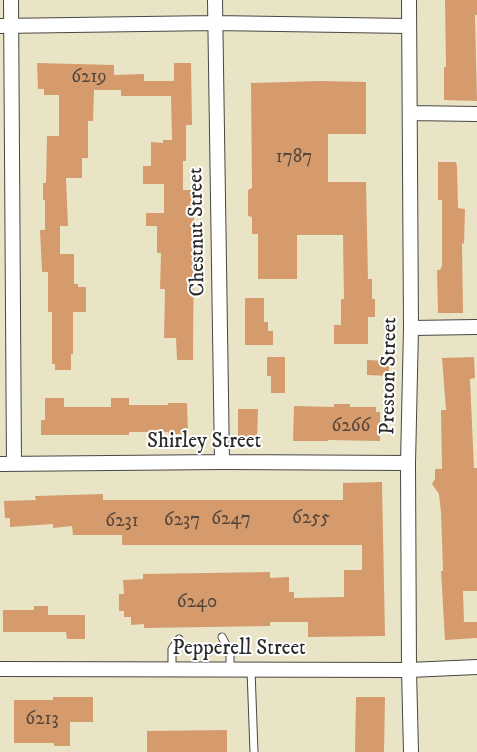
<!DOCTYPE html>
<style>
body{margin:0}
canvas{display:block;background:#eae4c6}
</style>
<canvas width="477" height="752"></canvas>
<script>
const c = document.querySelector('canvas').getContext('2d');
c.lineJoin = 'round';
function paint(path, color) { c.fillStyle = color; c.fill(path, 'evenodd'); }
const toPath = rows => new Path2D(rows.map(r => 'M' + r).join(''));
function trace(path, color, width, dash) { c.strokeStyle = color; c.lineWidth = width; c.lineCap = dash ? 'butt' : 'round'; c.setLineDash(dash || []); c.stroke(path); }
function write(font, color, halo, rows, align = 'center') {
  c.font = font + ' "IM FELL DW Pica",serif'; c.lineWidth = 4; c.setLineDash([]); c.textBaseline = 'middle'; c.strokeStyle = halo; c.fillStyle = color; for (const [text, x, y, turn = 0] of rows) {
    c.save(); c.translate(x, y); c.rotate((+turn || 0) * Math.PI / 180); c.textAlign = isNaN(turn) ? turn : align; if (halo) c.strokeText(text, 0, 0); c.fillText(text, 0, 0); c.restore();
  }
}
const building = toPath([
 [445,0,477,0,477,15,475,15,477,101,444,100,444,67,446,67],
 [37,63,114,65,114,75,144,74,144,81,174,81,174,63,191,63,192,125,186,125,186,161,183,161,183,190,192,190,192,213,194,213,193,360,177,360,176,338,164,338,165,289,160,289,161,253,157,253,157,226,146,226,146,213,164,213,164,184,143,184,143,166,151,166,151,142,163,143,163,140,172,140,171,96,121,96,121,90,94,90,93,121,88,121,88,158,82,158,82,178,66,178,68,226,60,226,60,254,74,254,74,284,78,284,78,287,86,287,86,312,73,312,73,354,71,354,71,370,55,370,55,364,52,364,52,312,48,312,48,272,42,272,40,230,45,230,45,200,43,200,43,183,46,183,47,136,59,136,59,95,44,95,44,89,38,89],
 [320,81,366,82,366,134,328,134,328,182,366,182,368,279,372,279,372,299,375,299,375,317,368,317,368,344,334,344,334,325,341,325,341,299,344,299,343,235,297,235,297,279,258,279,258,234,252,234,252,217,248,216,248,190,252,188,251,83],
 [438,162,456,162,457,167,458,208,465,209,464,244,462,243,463,313,438,313,437,270,440,270,442,266,442,200,438,200],
 [245,298,264,298,264,322,268,322,268,331,273,331,273,345,245,345],
 [267,357,285,357,285,393,271,393,271,376,267,376],
 [474,357,475,378,470,379,474,468,477,468,477,591,463,591,464,622,477,622,477,638,445,640,441,571,443,571,441,513,439,494,432,484,435,479,435,469,442,469,441,410,446,410,442,358],
 [367,360,389,361,389,376,367,375],
 [45,398,64,398,64,407,111,407,111,398,129,398,129,405,168,405,168,403,187,403,188,434,168,434,168,432,129,432,129,435,41,435,41,420,45,420],
 [334,404,350,404,350,407,376,407,376,412,380,412,380,441,328,440,328,441,293,441,294,406,334,407],
 [238,409,258,409,257,441,238,441],
 [382,482,385,636,308,637,308,622,270,622,270,626,144,628,144,624,131,625,131,617,124,617,124,611,119,611,119,594,124,594,123,580,143,579,143,574,270,572,270,578,289,577,289,592,294,592,294,598,344,597,344,570,362,570,362,545,122,545,122,535,73,535,72,526,53,528,53,524,10,527,10,518,5,518,4,501,36,500,35,496,103,494,103,500,343,500,343,483],
 [34,606,48,606,48,615,85,615,85,639,67,639,66,632,3,632,3,610,34,610],
 [53,697,93,697,93,722,70,722,70,746,54,746,54,743,14,743,14,700,53,700],
 [356,697,385,697,384,752,355,752],
 [227,730,227,752,147,752,147,731]
]);
const lane = toPath([
 [222,637,230,652,230,670],
 [172,670,172,649,179,639],
 [251,670,254,752]
]);
const street = toPath([
 [11,0,14,464],
 [215,0,222,462],
 [409,0,411,328,408,463,409,670,411,752],
 [0,26,215,23,408,26],
 [410,113,477,114],
 [411,328,477,327],
 [0,464,222,462,408,463],
 [0,669,409,670,477,667]
]);
const numberNames = [
 ["6219",89,78],
 ["1787",294,158],
 ["6266",351,427],
 ["6255",311,519],
 ["6247",231,520],
 ["6237",182,521],
 ["6231",122,522],
 ["6240",197,603],
 ["6213",42,720]
];
const streetNames = [
 ["Chestnut Street",198,232,-91],
 ["Preston Street",390,376,-89],
 ["Shirley Street",204,443],
 ["Pepperell Street",239,650]
];
paint(building, '#d69b6d');
trace(lane, '#484742', 9);
trace(street, '#484742', 16);
trace(lane, '#fff', 7);
trace(street, '#fff', 14);
write('19px', '#56473c', null, numberNames);
write('21px', '#2b2b2b', '#fff', streetNames);
</script>
